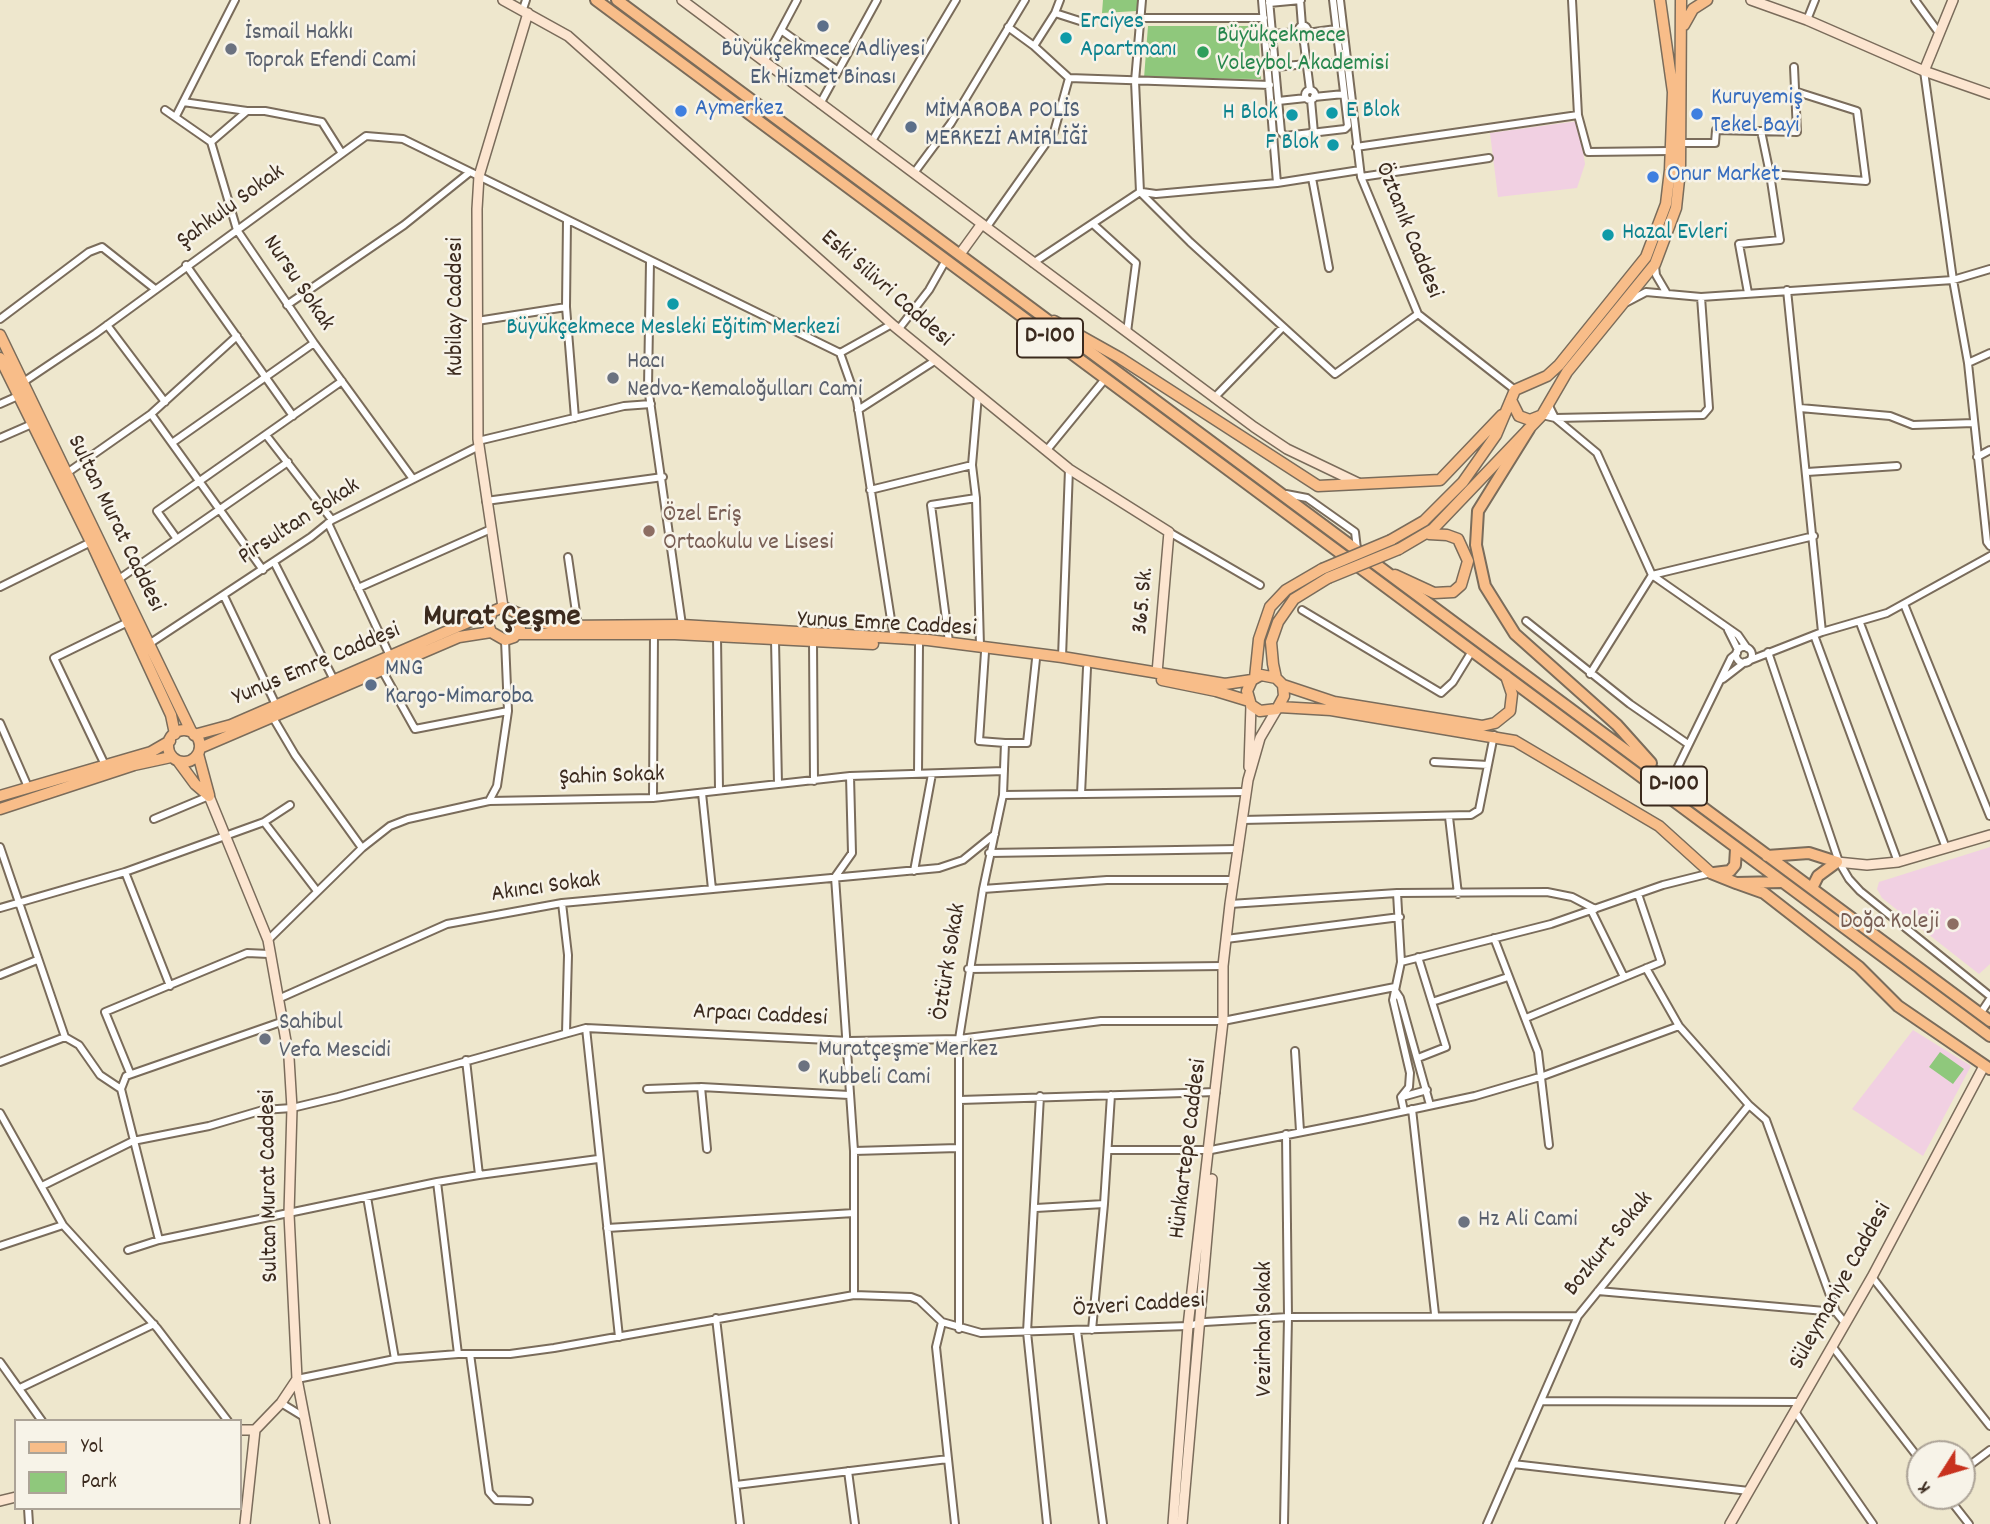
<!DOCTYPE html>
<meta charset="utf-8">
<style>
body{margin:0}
#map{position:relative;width:1990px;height:1524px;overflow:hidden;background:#eee7cd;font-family:Dekko,sans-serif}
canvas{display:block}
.legend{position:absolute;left:14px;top:1419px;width:228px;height:91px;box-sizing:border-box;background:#f7f3e8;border:2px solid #aca397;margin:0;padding:9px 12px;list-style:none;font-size:21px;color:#3b2a1e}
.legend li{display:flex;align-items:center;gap:14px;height:35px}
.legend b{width:35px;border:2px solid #aca397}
.north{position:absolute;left:1906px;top:1440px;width:70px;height:70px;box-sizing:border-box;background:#f7f3e8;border:2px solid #aca397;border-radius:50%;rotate:233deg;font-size:19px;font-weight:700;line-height:28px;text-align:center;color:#3b2a1e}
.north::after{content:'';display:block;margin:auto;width:24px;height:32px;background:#c8321e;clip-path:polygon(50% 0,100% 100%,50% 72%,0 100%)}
</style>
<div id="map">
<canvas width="1990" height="1524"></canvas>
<ul class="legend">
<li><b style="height:9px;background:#f8bd89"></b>Yol</li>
<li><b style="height:19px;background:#8fc87c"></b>Park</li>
</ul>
<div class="north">K</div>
</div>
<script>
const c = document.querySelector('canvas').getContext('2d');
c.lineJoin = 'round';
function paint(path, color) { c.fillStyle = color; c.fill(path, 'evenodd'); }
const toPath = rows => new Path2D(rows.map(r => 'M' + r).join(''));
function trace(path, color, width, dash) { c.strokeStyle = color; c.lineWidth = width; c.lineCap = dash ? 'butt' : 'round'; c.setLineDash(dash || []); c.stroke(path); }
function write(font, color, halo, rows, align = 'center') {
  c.font = font + ' Dekko,sans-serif'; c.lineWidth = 5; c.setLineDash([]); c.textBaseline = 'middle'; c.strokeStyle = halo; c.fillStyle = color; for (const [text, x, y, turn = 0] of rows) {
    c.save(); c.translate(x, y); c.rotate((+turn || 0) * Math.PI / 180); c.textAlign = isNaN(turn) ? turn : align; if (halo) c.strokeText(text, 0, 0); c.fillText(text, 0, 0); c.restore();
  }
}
const built = toPath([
 [1578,121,1585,164,1577,188,1498,197,1490,133],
 [1990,847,1990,964,1979,974,1882,898,1877,889,1879,882],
 [1913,1030,1971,1066,1923,1156,1852,1109]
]);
const green = toPath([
 [1103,0,1139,0,1137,11,1102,13],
 [1148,26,1258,26,1261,79,1144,78],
 [1940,1052,1964,1069,1953,1084,1929,1067]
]);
const street = toPath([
 [1262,0,1277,183],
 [1269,0,1281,132,1285,136,1345,129,1348,126,1333,0],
 [1300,0,1302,26],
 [1340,0,1361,177,1418,314,1515,390],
 [1572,0,1578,115,1588,152,1670,151],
 [1915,0,1939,33],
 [1269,3,1301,0],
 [523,9,526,0],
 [1055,13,1060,0],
 [1141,18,1264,18],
 [1807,20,1815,0],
 '1298.5 30a4.5 4.5 0 1 1 9 0a4.5 4.5 0 1 1-9 0Z',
 [1008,27,1034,46],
 [781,30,838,71],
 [1307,33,1336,29],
 [1272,34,1298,32],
 [1303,35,1310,90],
 [764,62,797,0],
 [1307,66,1340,62],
 [1275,67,1307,64],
 [1924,71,1953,280,1968,363,1987,542,1990,546],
 [1069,78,1270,85],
 [1069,78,1034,46,1055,13,1083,22],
 '1305 95a5 5 0 1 1 10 0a5 5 0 1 1-10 0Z',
 [1314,97,1344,94],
 [1311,100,1314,133],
 [1278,101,1306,98],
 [183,102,247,111],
 [820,104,877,0],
 [165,110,211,142,237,230,314,343,413,479],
 [176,116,235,0],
 [1761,131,1770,174],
 [872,141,956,0],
 [211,142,247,111,265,111,322,122,341,152],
 [1682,143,1715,143,1716,130,1797,132,1794,67],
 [1356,147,1578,115],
 [914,173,951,123,1025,0],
 [1361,177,1489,158],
 [1312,178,1329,268],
 [1140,192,1190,242,1335,374,1418,314],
 [1140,192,1135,81,1142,0],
 [1142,192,1156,194,1277,183,1360,170],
 [567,220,566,307,575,418],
 [1093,224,1136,263,1127,332],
 [986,228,1054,132,1069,78],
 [650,261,648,387,682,625],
 [1033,263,1140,192],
 [186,265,293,416],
 [1655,266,1656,275,1666,292],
 [1787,290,1822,632],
 [1748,293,1739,244,1780,240,1770,174,1866,181,1857,111,1794,91],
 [1627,302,1646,292,1701,297,1953,280,1990,269],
 [287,305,404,225,470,172],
 [0,319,89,252,102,247,155,289],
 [477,321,566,307],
 [107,325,165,402],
 [898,330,929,290,946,260],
 [840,353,857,401,894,639],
 [840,353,892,324],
 [1968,363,1990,353],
 [22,383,95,334,366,136,403,139,840,353],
 [978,395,972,465,976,498,980,646],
 [1214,398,1283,327],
 [0,404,18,396],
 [1548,404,1555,418,1703,415,1709,408,1701,297],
 [1800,408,1890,416,1913,425,1974,423],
 [858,410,936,360],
 [151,414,263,570],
 [1542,415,1555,418,1597,453,1652,575,1738,635,1747,648],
 [266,435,332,520],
 [0,438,32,424],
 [478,441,624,406,651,404],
 [172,443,314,343],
 [1046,451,1105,379],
 [1977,457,1990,450],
 [1807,472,1897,466],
 [67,473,151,414,237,336],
 [870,490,972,465],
 [1286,494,1307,498,1355,532,1357,549],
 [486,501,663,477],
 [328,523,390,656],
 [1169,532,1260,585],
 [177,539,157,511,342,381],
 [568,557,578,626],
 [274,562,334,680],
 [119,579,288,462],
 [0,587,91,542],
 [358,588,491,529],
 [224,596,276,705],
 [1904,604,1990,816],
 [1302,610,1441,693,1453,682,1472,651],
 [1526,621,1630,704,1688,744],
 [1860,623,1946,848],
 [1728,630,1738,650],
 [1814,635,1898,862],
 [717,636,719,790],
 [775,640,778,784],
 [813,642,814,781],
 [949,642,931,505,976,498],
 [149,644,311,537,332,520,479,446],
 '1736 655a8 8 0 1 1 16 0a8 8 0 1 1-16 0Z',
 [1768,652,1839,862,1849,879,1860,891,1990,996],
 [1062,657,1069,469],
 [1748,661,1822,632,1887,613,1990,556],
 [382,670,415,729,508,711],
 [1590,674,1652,575,1814,536],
 [1723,679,1745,662],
 [272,716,295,755,362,848],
 [0,723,28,787],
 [1005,743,1027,743,1036,659],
 [1434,762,1488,765],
 [105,765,54,658,128,622],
 [918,774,919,645],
 [850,776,852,853,835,877,854,1151,854,1295],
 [1670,783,1731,658,1737,653],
 [702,793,712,889],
 [1081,794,1087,668],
 [1003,795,1246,792],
 [653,798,654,633],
 [489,801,497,786,508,711,505,640],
 [1449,817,1458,894],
 [154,819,209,796],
 [1242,820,1471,815,1479,810,1494,735],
 [264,822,290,805],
 [0,847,65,1037,79,1045,100,1075,121,1089],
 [989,853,1239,849],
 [914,871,932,774],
 [125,872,170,986],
 [983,889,1107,880,1233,880],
 [1397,893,1401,962,1393,1000,1410,1073,1409,1087,1401,1097,1404,1111],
 [562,903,568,955,566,1033],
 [1230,904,1397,893,1547,892,1572,897,1595,909],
 [0,908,125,872,264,822,317,891],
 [1591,910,1624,977],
 [1494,938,1538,1052,1549,1145],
 [1226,939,1400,917],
 [268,940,362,848,390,826,408,819,489,801,653,798,850,776,1004,771],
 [1418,957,1446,1047,1418,1058],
 [1401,962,1551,924,1663,885,1711,873],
 [968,969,1223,966],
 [0,975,37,960],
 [1396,992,1400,998,1430,1105],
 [278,999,447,924,562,903,939,868,963,860,995,834],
 [1432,1002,1508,977],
 [1980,1014,1990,999],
 [1526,1018,1661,962,1638,894],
 [586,1028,619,1337],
 [1295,1051,1300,1131],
 [0,1062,65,1037],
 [130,1073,105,1012,247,953,269,954],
 [701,1087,849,1095],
 [647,1089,701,1087,707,1149],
 [1040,1096,1027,1332,1047,1524],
 [1402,1097,1427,1090],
 [960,1100,1216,1092],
 [1749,1105,1766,1120,1836,1312,1845,1323],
 [1412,1109,1435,1314],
 [0,1113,63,1225,157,1328,228,1421],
 [1110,1150,1211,1150,1363,1120,1475,1096,1543,1076,1679,1026],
 [854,1151,958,1148],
 [479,1175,598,1159],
 [437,1182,479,1175,466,1060],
 [42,1186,133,1141,209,1126,263,1110,292,1108,338,1097,586,1028,849,1041,959,1039,1101,1021,1223,1021,1395,987],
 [1036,1208,1104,1204,1111,1095],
 [607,1228,854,1213],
 [159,1240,121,1089,126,1076,281,1022],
 [0,1246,63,1225],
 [128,1250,159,1240,437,1182,458,1354,395,1359],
 [1872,1277,1990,1426],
 [1598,1291,1836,1312],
 [716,1318,740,1524],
 [942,1322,936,1347,955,1524],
 [959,1329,959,1039,983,889,1003,795,1005,743,979,741,985,652],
 [1092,1330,1104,1204],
 [1077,1331,1103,1524],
 [1832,1346,1920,1460],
 [458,1354,510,1354,554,1348,854,1295,911,1297,919,1300,942,1322,981,1333,1188,1326,1205,1322,1288,1317,1578,1316],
 [470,1354,489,1492,496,1500,529,1501],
 [0,1362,42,1421],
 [297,1379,395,1359,367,1197],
 [20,1388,154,1324],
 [1541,1401,1800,1402],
 [281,1403,304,1417],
 [1796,1413,1873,1524],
 [1513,1464,1749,1491],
 [848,1471,855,1524],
 [1962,1471,1990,1450],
 [736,1485,948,1459],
 [1947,1496,1969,1524],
 [28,1508,29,1524],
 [1284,1524,1288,1317,1286,1134],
 [1487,1524,1578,1316,1749,1105,1679,1026,1646,968]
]);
const secondary = toPath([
 [503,0,568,36,894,326,1069,469,1169,532,1157,673],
 [682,0,1254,427,1287,449,1358,483],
 [1751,0,1807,20,1924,71,1990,94],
 [1924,71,1953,0],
 [960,254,981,225],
 [503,607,478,439,477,209,479,176,528,13],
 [1249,767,1251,705],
 [209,796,268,940,289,1058,292,1108,289,1214,297,1379,325,1524],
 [1837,862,1867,865,1898,862,1990,835],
 [240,1430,255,1430],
 [255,1430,281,1403,297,1379],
 [0,1501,16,1497],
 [245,1524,255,1430],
 [1173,1524,1188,1326,1223,1021,1223,966,1230,904,1248,780,1260,738,1277,709],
 [1182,1524,1212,1179],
 [1730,1524,1872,1277,1984,1066]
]);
const primary = toPath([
 [1684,25,1693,9,1707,0],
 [1054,321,1120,358,1318,486,1440,480,1502,415],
 [0,335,191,731],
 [0,358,91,542,171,715,175,734],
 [1511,400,1519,416,1530,420,1540,416],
 [1391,540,1424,521,1463,482,1496,435,1515,390,1547,376,1559,365,1646,257,1666,204,1670,170,1673,92,1660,0],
 [1399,549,1433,529,1542,415,1567,372,1655,264,1676,208,1680,170,1681,0],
 [1395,575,1434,593,1453,592,1461,585,1468,561,1458,539,1447,535,1429,534],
 [1328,578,1294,599,1278,622,1271,642,1273,664,1276,678,1283,685,1334,702,1482,726,1495,723,1510,711,1512,694,1506,676],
 [492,612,488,624,491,632,505,640,514,637,520,629,517,613],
 [517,634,675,634,873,644],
 [1255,678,1259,639,1270,607,1286,590,1322,569],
 [1276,678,1261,675,1252,680,1247,691,1251,705,1260,711,1277,709,1284,696,1283,685],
 [1162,680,1216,691,1249,701],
 [1279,707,1331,710,1515,741,1659,826,1711,873],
 '168 746a16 16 0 1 1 32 0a16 16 0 1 1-32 0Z',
 [194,735,231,725,503,607,539,622,559,626,682,625,928,640,1062,657,1225,684,1252,680],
 [200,748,459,637,491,632],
 [198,754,209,795],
 [178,761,195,784,209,796],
 [0,796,151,752,170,741],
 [0,809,134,765,171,757]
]);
const highway = toPath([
 [596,0,1990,1036],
 [617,0,1990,1021],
 [1529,429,1478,511,1476,545,1485,586,1515,634,1617,725,1651,763],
 [1767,856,1809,853,1837,862],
 [1711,873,1736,883,1781,882],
 [1714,873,1730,871,1735,865,1736,849],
 [1736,883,1764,893,1859,967,1898,1006,1990,1069],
 [1812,888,1818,876,1837,862]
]);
const primaryBridge = toPath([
 [1322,569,1391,540],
 [1328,578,1399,549]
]);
const markers = [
 [823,26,7,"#5c6f8a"],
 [1066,38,7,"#0f9aa8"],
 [231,49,7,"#6b7280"],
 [1203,52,7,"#2e9e5b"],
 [681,111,7,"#3f7fe0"],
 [1332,113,7,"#0f9aa8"],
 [1697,114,7,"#3f7fe0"],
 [1292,115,7,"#0f9aa8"],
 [911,127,7,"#5c6f8a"],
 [1333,145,7,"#0f9aa8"],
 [1653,177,7,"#3f7fe0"],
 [1608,235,7,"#0f9aa8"],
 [673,304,7,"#0f9aa8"],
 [613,378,7,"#6b7280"],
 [649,531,7,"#8d6e63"],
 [371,685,7,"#5c6f8a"],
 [1953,924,7,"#8d6e63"],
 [265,1039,7,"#6b7280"],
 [804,1066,7,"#6b7280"],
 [1464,1222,7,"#6b7280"]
];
const shields = [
 [1050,338,66],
 [1674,786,66]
];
const shieldNames = [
 ["D-100",1050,338],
 ["D-100",1674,786]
];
const cultureNames = [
 ["Erciyes",1080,24],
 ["Apartmanı",1080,52],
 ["E Blok",1346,113],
 ["H Blok",1278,115,"right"],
 ["F Blok",1319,145,"right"],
 ["Hazal Evleri",1622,235],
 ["Büyükçekmece Mesleki Eğitim Merkezi",673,330,"center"]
];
const worshipNames = [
 ["İsmail Hakkı",245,35],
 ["Toprak Efendi Cami",245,63],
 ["Hacı",627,364],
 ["Nedva-Kemaloğulları Cami",627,392],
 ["Sahibul",279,1025],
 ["Vefa Mescidi",279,1053],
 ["Muratçeşme Merkez",818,1052],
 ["Kubbeli Cami",818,1080],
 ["Hz Ali Cami",1478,1222]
];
const leisureNames = [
 ["Büyükçekmece",1217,38],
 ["Voleybol Akademisi",1217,66]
];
const serviceNames = [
 ["Büyükçekmece Adliyesi",823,52,"center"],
 ["Ek Hizmet Binası",823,80,"center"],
 ["MİMAROBA POLİS",925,113],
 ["MERKEZİ AMİRLİĞİ",925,141],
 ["MNG",385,671],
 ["Kargo-Mimaroba",385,699]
];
const shopNames = [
 ["Kuruyemiş",1711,100],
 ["Tekel Bayi",1711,128],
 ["Aymerkez",695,111],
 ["Onur Market",1667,177]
];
const streetNames = [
 ["Şahkulu Sokak",232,208,-36],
 ["Öztanık Caddesi",1407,231,68],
 ["Nursu Sokak",297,284,56],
 ["Eski Silivri Caddesi",885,290,41],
 ["Kubilay Caddesi",458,307,-90],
 ["Pirsultan Sokak",300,523,-33],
 ["Sultan Murat Caddesi",114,524,64],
 ["365. Sk.",1145,601,-85],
 ["Yunus Emre Caddesi",887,626,3],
 ["Yunus Emre Caddesi",317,666,-23],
 ["Şahin Sokak",612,778,-2],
 ["Akıncı Sokak",546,889,-8],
 ["Öztürk Sokak",951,962,-81],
 ["Arpacı Caddesi",760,1017,3],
 ["Hünkartepe Caddesi",1190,1149,-83],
 ["Sultan Murat Caddesi",271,1186,-91],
 ["Bozkurt Sokak",1610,1245,-51],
 ["Süleymaniye Caddesi",1842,1287,-61],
 ["Özveri Caddesi",1139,1307,-4],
 ["Vezirhan Sokak",1267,1329,-90]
];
const educationNames = [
 ["Özel Eriş",663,517],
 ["Ortaokulu ve Lisesi",663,545],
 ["Doğa Koleji",1939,924,"right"]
];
const districtNames = [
 ["Murat Çeşme",502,620]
];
paint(built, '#f1d0e2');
paint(green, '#8fc87c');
trace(street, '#7a6c5b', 10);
trace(secondary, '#7a6c5b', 12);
trace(primary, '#7a6c5b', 13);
trace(highway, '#7a6c5b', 14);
trace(street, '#fff', 6);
trace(secondary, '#fce5d0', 9);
trace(primary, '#f8bd89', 10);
trace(highway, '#f8bd89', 10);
trace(primaryBridge, '#7a6c5b', 13, []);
trace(primaryBridge, '#f8bd89', 10);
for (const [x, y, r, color] of markers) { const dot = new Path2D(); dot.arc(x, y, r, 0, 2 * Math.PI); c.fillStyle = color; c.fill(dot); trace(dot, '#f7f3e8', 2.5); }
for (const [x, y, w] of shields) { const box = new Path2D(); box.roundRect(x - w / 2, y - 19.5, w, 39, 5); c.fillStyle = '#f7f3e8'; c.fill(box); trace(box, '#3b2a1e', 2); }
write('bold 23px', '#3b2a1e', null, shieldNames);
write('24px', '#0d838f', '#f7f3e8', cultureNames, 'left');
write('24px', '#5b616d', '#f7f3e8', worshipNames, 'left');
write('24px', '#27864d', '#f7f3e8', leisureNames, 'left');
write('24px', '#4e5e75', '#f7f3e8', serviceNames, 'left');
write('24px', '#366cbe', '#f7f3e8', shopNames, 'left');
write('24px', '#3b2a1e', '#f7f3e8', streetNames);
write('24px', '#785e54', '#f7f3e8', educationNames, 'left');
write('bold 32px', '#3b2a1e', '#f7f3e8', districtNames);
</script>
